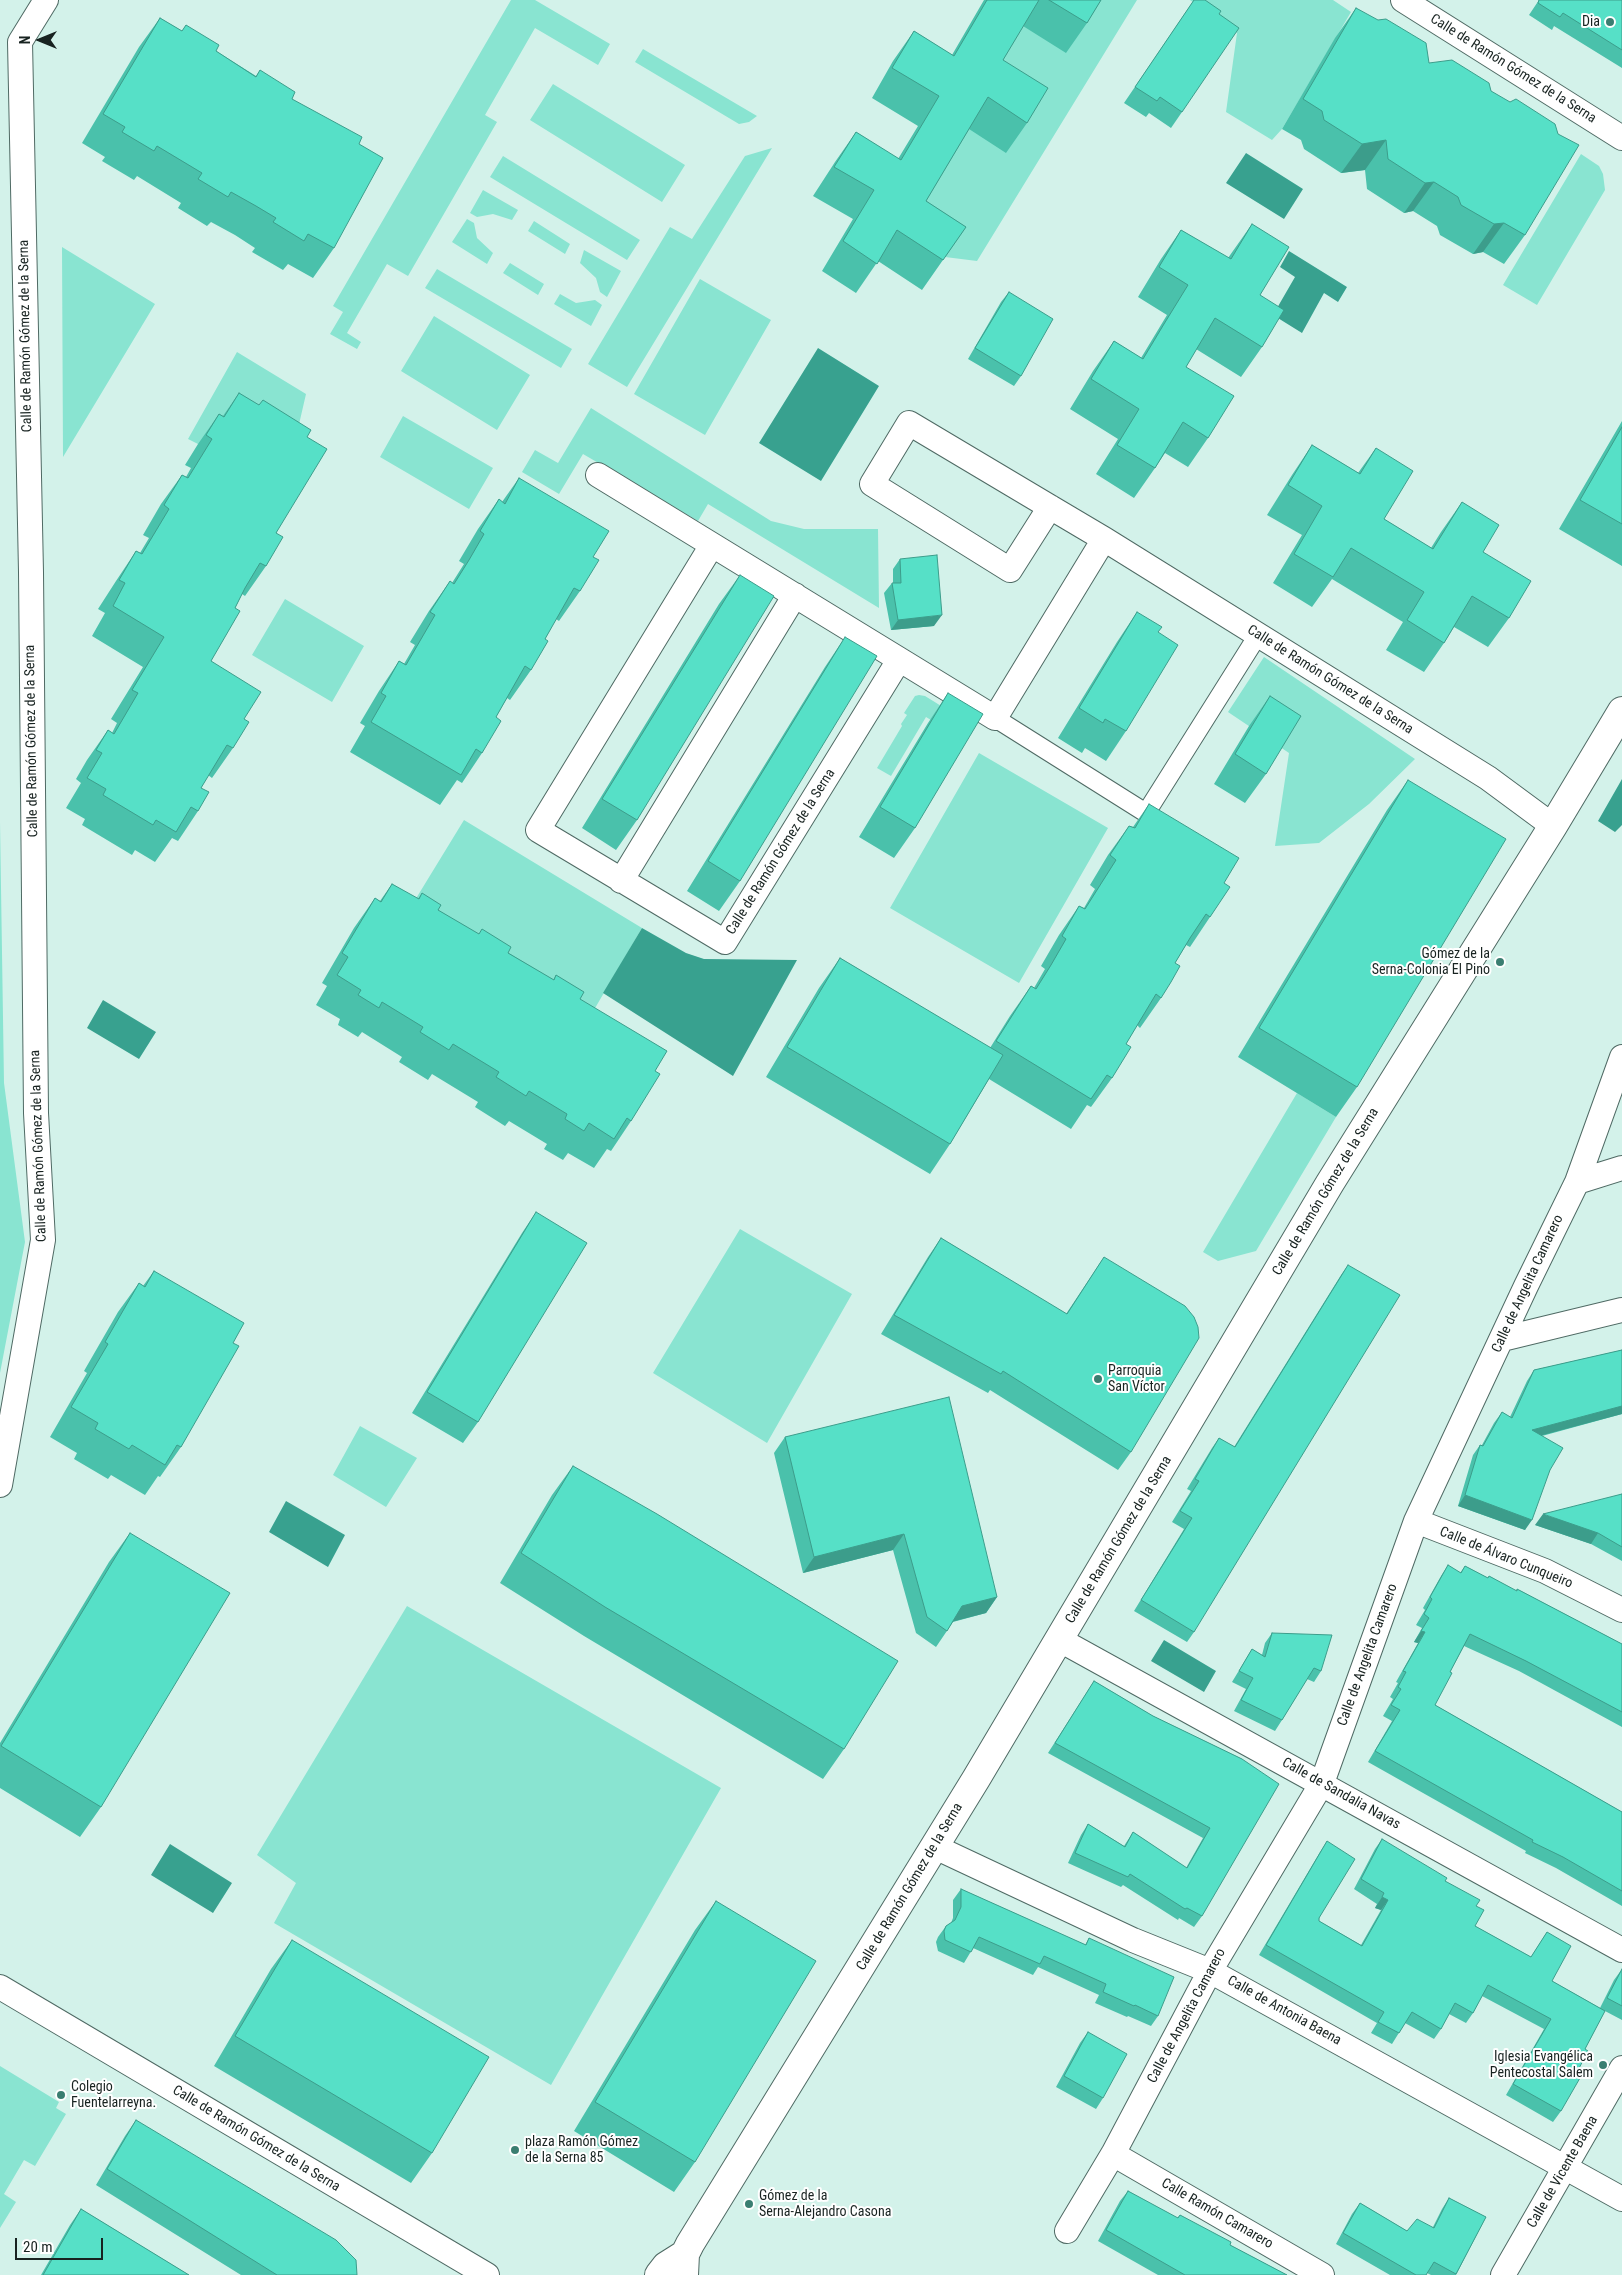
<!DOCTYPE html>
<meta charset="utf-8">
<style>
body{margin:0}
#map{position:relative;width:1622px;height:2275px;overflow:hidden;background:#d3f2ea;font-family:"Roboto Condensed",sans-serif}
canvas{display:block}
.north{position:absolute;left:15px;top:15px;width:50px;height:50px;-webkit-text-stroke:4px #fff;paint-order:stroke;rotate:270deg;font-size:14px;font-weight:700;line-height:20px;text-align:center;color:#182321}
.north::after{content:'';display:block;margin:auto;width:18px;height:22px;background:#182321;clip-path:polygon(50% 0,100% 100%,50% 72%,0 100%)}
.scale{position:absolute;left:15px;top:2238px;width:88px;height:22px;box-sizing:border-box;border:2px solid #182321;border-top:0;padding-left:6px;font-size:15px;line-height:18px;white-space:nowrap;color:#182321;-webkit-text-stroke:4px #fff;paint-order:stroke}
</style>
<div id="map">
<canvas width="1622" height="2275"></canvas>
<div class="north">N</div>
<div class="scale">20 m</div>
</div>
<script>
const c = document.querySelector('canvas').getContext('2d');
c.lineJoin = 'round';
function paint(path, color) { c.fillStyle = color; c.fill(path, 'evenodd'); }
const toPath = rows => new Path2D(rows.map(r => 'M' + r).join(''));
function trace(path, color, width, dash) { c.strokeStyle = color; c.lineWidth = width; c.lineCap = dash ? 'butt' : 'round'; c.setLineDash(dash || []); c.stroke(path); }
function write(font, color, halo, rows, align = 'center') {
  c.font = font + ' "Roboto Condensed",sans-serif'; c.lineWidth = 4; c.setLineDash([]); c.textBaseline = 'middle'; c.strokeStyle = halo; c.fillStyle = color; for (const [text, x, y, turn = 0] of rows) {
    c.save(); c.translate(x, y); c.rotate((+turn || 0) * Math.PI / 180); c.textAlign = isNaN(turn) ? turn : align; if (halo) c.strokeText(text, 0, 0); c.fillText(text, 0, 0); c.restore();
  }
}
const green = toPath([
 [511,0,535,0,610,44,598,65,535,28,485,115,497,122,408,276,387,264,347,333,361,342,357,349,330,334,343,312,333,306],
 [1058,0,1137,0,977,261,945,257,905,231,982,89,1020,25],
 [1190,0,1333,0,1351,12,1282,129,1272,140,1226,112,1237,33],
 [643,49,757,116,749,122,739,124,635,62],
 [553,84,685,165,662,202,530,120],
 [772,148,627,387,588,364,670,227,692,239,745,156],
 [1581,154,1599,166,1603,174,1605,190,1537,305,1503,285],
 [503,156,640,240,627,260,490,177],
 [483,190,518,210,512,220,493,214,477,217,470,213],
 [467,219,474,223,477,238,493,253,487,264,452,242],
 [534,221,570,244,565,254,528,231],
 [62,247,155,304,63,457],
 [584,250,621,271,607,297,600,292,596,278,580,263],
 [510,263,544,284,538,295,503,273],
 [437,269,572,349,561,368,425,288],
 [700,279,771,320,705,435,634,394],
 [560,294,576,303,595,300,602,305,591,326,554,304],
 [434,316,530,375,497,430,401,371],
 [237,352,306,394,291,459,204,447,188,439],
 [591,408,771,521,804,529,878,529,879,608,708,504,698,521,583,454,559,494,522,472,535,450,558,463],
 [403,416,493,468,469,509,380,457],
 [285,599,364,646,332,702,252,655],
 [1264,657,1415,759,1369,804,1319,843,1275,846,1289,753,1228,712],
 [919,695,925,696,972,725,964,740,926,717,891,776,877,768,902,726,901,724,907,715,904,713,915,696],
 [979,753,1108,828,1019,983,890,908],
 [464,820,642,928,581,1032,401,923],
 [0,822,4,1083,25,1242,0,1373],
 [1297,1093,1336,1117,1256,1251,1218,1261,1203,1252],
 [740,1229,852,1294,767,1443,653,1373],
 [360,1426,417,1458,386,1507,333,1475],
 [407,1606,721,1788,551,2085,274,1923,296,1883,257,1855],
 [0,2066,59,2102,56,2108,66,2114,35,2166,24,2160,4,2194,16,2202,0,2228]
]);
const water = toPath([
 [1246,153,1303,189,1284,219,1226,183],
 [1289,251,1347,287,1338,302,1324,293,1302,333,1273,315,1295,277,1280,267],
 [818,348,879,386,821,481,759,443],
 [1622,779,1622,825,1615,832,1598,821],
 [642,928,686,953,704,959,797,960,733,1076,603,993],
 [103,1000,156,1032,139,1059,87,1028],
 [286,1501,345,1535,328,1567,269,1532],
 [1164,1640,1216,1671,1204,1692,1151,1661],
 [170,1844,232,1883,213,1913,151,1875]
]);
const pedestrian = toPath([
 [995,718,1146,813,1258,635]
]);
const minor = toPath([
 [1403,0,1622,138],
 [598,475,995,718,1104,539],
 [1050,507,1010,570,872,484,909,423,1050,507,1104,539,1488,778,1553,826],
 [712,545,538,830,725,942,899,660],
 [621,881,795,595],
 [1577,1182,1622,1168],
 [1502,1339,1622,1310],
 [0,1485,43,1240,36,1113,31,572,20,42,46,0],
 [1416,1521,1545,1571,1622,1610],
 [1060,1640,1622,1950],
 [935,1847,1133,1940,1210,1971,1622,2199],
 [0,1987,487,2275],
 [1113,2154,1322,2275],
 [1067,2231,1113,2154,1210,1971,1322,1783,1416,1521,1526,1286,1577,1182,1622,1057],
 [1503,2275,1622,2068]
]);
const tertiary = toPath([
 [659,2275,666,2266,685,2254],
 [684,2275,685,2254,690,2244,976,1779,1330,1183,1553,826,1622,711]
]);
const wall = toPath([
 [984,0,1101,0,1087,23,1066,53,1023,26,1003,60,1027,123,1006,153,969,129,926,201,966,227,922,290,878,261,856,293,822,271,853,219,813,196,835,162,856,132,898,159,918,126,872,98,893,61,914,31,952,55],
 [1194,0,1219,14,1182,112,1171,128,1149,113,1146,117,1124,103],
 [1539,0,1622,0,1622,68,1554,26,1552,30,1529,15],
 [1356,8,1429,63,1525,235,1504,264,1483,252,1473,254,1440,235,1437,226,1413,211,1404,213,1367,189,1365,170,1341,173,1304,149,1301,140,1282,129,1335,38],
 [160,18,182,31,186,25,216,51,256,76,260,70,292,99,359,144,334,248,313,278,288,264,283,270,252,252,255,248,235,235,211,222,207,226,178,208,181,203,137,176,134,180,102,161,105,157,82,143,139,47],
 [1252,224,1260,295,1262,347,1241,377,1196,349,1186,367,1208,438,1188,467,1165,453,1155,468,1134,498,1096,474,1118,439,1070,409,1093,371,1114,341,1141,358,1167,315,1138,297,1161,259,1181,230,1228,258],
 [1009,292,1021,376,1014,386,968,359,1001,302],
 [239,393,307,437,266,566,245,596,242,594,235,608,211,661,244,719,233,748,212,778,208,775,201,788,198,811,178,841,172,838,155,862,135,850,132,855,82,825,85,819,66,808,81,783,76,779,87,760,108,730,112,733,117,723,111,719,143,667,92,636,105,613,98,609,116,581,136,551,140,553,149,538,143,535,161,504,182,475,186,477,191,468,185,465,198,444,219,414,223,416],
 [1622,421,1622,566,1559,529],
 [1312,445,1358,473,1376,448,1384,519,1431,548,1441,532,1462,502,1483,552,1509,618,1488,647,1454,627,1444,643,1424,672,1386,650,1403,622,1332,579,1312,607,1273,583,1302,535,1267,515,1292,475],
 [519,478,593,557,580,591,559,621,556,619,545,639,531,670,510,700,507,698,496,717,482,753,462,783,457,780,440,805,350,752,365,726,360,723,379,691,399,661,404,664,415,645,410,642,429,611,450,581,452,583,464,564,459,561,478,529,499,499,502,502],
 [900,559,934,626,891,630,884,593,892,583,893,583,893,569],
 [740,575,637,820,616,850,582,828,719,604],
 [1137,612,1158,632,1126,731,1106,761,1085,748,1082,753,1058,738,1117,642],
 [845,637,740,881,719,911,687,891,825,667],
 [948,693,915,828,894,858,859,837,928,723],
 [1270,696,1266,774,1245,803,1214,784,1249,726],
 [1408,780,1357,1087,1336,1117,1238,1057,1387,810],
 [1149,804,1224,883,1210,917,1190,947,1186,945,1175,963,1161,998,1140,1028,1137,1025,1126,1044,1112,1078,1091,1107,1087,1105,1071,1129,989,1079,950,1144,930,1174,766,1077,819,988,840,958,990,1048,1010,1016,1031,986,1034,988,1045,969,1041,966,1059,935,1079,906,1084,908,1095,889,1090,885,1108,855,1129,826,1133,827],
 [392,884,418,899,422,893,438,910,553,980,556,975,580,999,655,1071,631,1121,611,1151,607,1149,594,1168,568,1153,563,1160,544,1149,547,1144,509,1121,505,1126,475,1107,478,1102,432,1074,428,1080,399,1062,402,1057,362,1032,358,1037,338,1025,340,1019,316,1005,327,986,322,983,354,928,375,898,380,901],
 [536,1212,478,1422,463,1443,412,1413,522,1233],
 [941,1238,1066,1314,1104,1257,1131,1452,1118,1470,990,1390,988,1393,881,1334,928,1257],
 [1348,1265,1194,1632,1187,1642,1134,1611,1184,1529,1172,1522,1191,1491,1187,1489,1212,1448,1219,1438,1234,1447,1341,1275],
 [154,1271,233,1343,181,1447,160,1477,158,1476,145,1495,111,1475,108,1479,74,1459,77,1453,50,1437,87,1373,84,1371,118,1312,139,1283,143,1286],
 [1622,1350,1622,1414,1542,1436,1550,1470,1525,1530,1458,1506,1473,1455,1480,1445,1482,1445,1494,1423,1502,1412,1510,1417,1527,1381,1534,1370],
 [785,1437,997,1597,986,1613,953,1622,936,1647,916,1633,893,1550,803,1573,774,1453],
 [573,1466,844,1749,823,1779,584,1636,500,1583,552,1495],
 [1622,1494,1622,1561,1591,1544,1535,1525],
 [130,1533,101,1807,80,1837,0,1788,0,1743,109,1562],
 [1448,1565,1460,1573,1465,1566,1488,1578,1489,1576,1516,1591,1517,1589,1622,1644,1622,1727,1519,1671,1464,1646,1450,1672,1435,1705,1622,1812,1622,1906,1556,1868,1525,1853,1526,1851,1368,1762,1392,1721,1383,1716,1393,1699,1390,1697,1398,1683,1396,1682,1418,1643,1414,1642,1422,1628,1416,1625,1425,1610,1423,1608,1441,1576],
 [1272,1633,1321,1671,1314,1682,1307,1679,1282,1720,1275,1731,1234,1711,1246,1689,1232,1682,1252,1649,1262,1655,1265,1643],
 [1094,1681,1153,1716,1242,1759,1202,1916,1194,1927,1179,1918,1178,1920,1123,1885,1121,1887,1068,1863,1081,1835,1088,1824,1124,1846,1133,1832,1186,1868,1203,1838,1048,1753],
 [1382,1839,1445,1881,1476,1906,1475,1926,1531,1957,1547,1932,1552,1981,1600,2008,1614,1980,1622,1969,1622,2020,1605,2011,1585,2049,1561,2111,1553,2122,1506,2095,1544,2029,1482,1996,1473,2013,1466,2023,1449,2014,1441,2029,1434,2039,1405,2023,1392,2044,1371,2033,1377,2023,1259,1955,1320,1852,1327,1841,1319,1921,1361,1945,1381,1910,1375,1908,1377,1904,1354,1889,1375,1849],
 [961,1889,1085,1945,1089,1938,1158,2016,1151,2026,1128,2016,1127,2017,1095,2003,1099,1995,1038,1967,1033,1975,973,1948,964,1963,938,1951,936,1942,938,1937,946,1926,951,1923,953,1918,953,1900],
 [716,1901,695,2162,674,2192,574,2131,695,1930],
 [292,1940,432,2153,411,2183,214,2066,271,1969],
 [1088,2032,1103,2098,1096,2109,1056,2087,1080,2043],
 [136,2120,357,2275,241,2275,96,2185,125,2136],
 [1128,2191,1177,2218,1180,2215,1230,2245,1287,2275,1158,2275,1098,2241,1120,2201],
 [1449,2198,1486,2217,1456,2275,1431,2275,1427,2273,1426,2275,1390,2275,1336,2244,1352,2214,1360,2203,1407,2231,1433,2227,1442,2209],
 [81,2209,189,2275,41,2275,70,2225]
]);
const shadedWall = toPath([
 [1386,140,1365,170,1341,173,1362,144],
 [1434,182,1413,211,1404,213,1425,183],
 [1504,223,1483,252,1473,254,1494,224],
 [942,615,934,626,891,630,898,620],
 [1622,1406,1622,1414,1524,1440,1532,1430],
 [1465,1495,1532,1520,1525,1530,1458,1506],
 [1543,1514,1598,1533,1591,1544,1535,1525],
 [904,1534,893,1550,803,1573,814,1557],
 [997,1597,986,1613,951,1622,962,1606],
 [1421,1631,1425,1632,1418,1643,1414,1642],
 [1382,1897,1388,1900,1381,1910,1375,1908]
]);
const building = toPath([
 [987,0,1039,0,1003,60,1048,88,1027,123,988,97,926,201,966,227,943,260,897,230,877,264,843,241,874,190,834,167,856,132,901,160,939,96,892,68,914,31,954,56,987,0],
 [1049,0,1101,0,1087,23,1049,0],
 [1194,0,1205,0,1221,11,1219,14,1239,28,1182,112,1160,97,1157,101,1135,87,1194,0],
 [1539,0,1622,0,1622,50,1563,13,1560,17,1538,3,1539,0],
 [1356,8,1378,20,1386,19,1426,43,1429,63,1452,60,1489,83,1491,91,1510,102,1516,99,1555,124,1558,134,1579,145,1525,235,1504,223,1494,224,1461,205,1458,197,1434,182,1425,183,1388,159,1386,140,1362,144,1324,120,1322,111,1303,99,1356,8],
 [160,18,182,31,186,25,219,45,216,51,256,77,260,70,295,92,292,99,362,137,359,144,383,158,334,248,308,234,304,241,273,222,276,218,256,206,231,192,228,197,198,179,202,173,157,146,154,151,122,132,125,127,103,114,160,18],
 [1252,224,1289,247,1260,295,1284,310,1262,347,1215,318,1186,367,1234,396,1208,438,1183,422,1155,468,1117,445,1139,409,1091,379,1114,341,1143,359,1164,324,1188,285,1159,267,1181,230,1231,259,1252,224],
 [1009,292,1053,319,1021,376,975,348,1009,292],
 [239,393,259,405,263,400,311,430,307,437,327,449,276,533,283,537,266,566,260,563,245,588,235,608,240,611,211,661,261,692,244,719,249,722,233,748,227,745,201,788,209,792,198,811,191,807,176,832,156,820,153,825,103,795,106,789,87,778,102,753,96,750,108,730,114,734,138,693,132,690,164,637,113,606,125,583,119,580,136,551,142,554,169,509,164,505,182,475,188,478,212,439,206,435,219,414,224,417,239,393],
 [1622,427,1622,524,1580,500,1622,427],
 [1312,445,1360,474,1376,448,1413,471,1384,519,1433,549,1462,502,1499,525,1483,552,1531,581,1509,618,1472,596,1444,643,1407,620,1424,592,1351,548,1333,577,1294,554,1322,506,1288,485,1312,445],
 [519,478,609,531,593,557,599,560,580,591,574,588,545,639,548,641,531,670,525,666,496,717,501,721,482,753,476,749,461,775,371,722,386,696,381,693,399,661,406,665,435,615,430,612,450,581,454,584,469,560,484,534,480,531,499,499,505,504,519,478],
 [937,555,942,615,898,620,892,583,901,583,900,559,937,555],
 [740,575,774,596,637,820,602,799,740,575],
 [1137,612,1162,627,1158,632,1178,645,1126,731,1105,719,1103,723,1079,708,1137,612],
 [845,637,877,656,740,881,708,861,845,637],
 [948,693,983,714,915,828,880,807,948,693],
 [1270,696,1301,716,1266,774,1235,754,1270,696],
 [1408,780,1506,839,1357,1087,1259,1028,1408,780],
 [1149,804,1239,858,1224,883,1230,887,1210,917,1206,914,1190,938,1175,963,1180,966,1171,982,1161,998,1156,994,1126,1044,1131,1047,1112,1078,1107,1075,1091,1099,996,1041,1031,986,1036,989,1051,965,1066,939,1062,936,1079,906,1085,909,1116,860,1110,855,1129,826,1135,828,1149,804],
 [392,884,419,899,422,893,441,905,438,910,479,934,482,929,511,947,508,953,554,980,556,975,584,992,580,999,667,1051,655,1071,660,1074,631,1121,627,1118,614,1139,589,1123,584,1131,565,1119,567,1114,529,1091,526,1096,496,1077,499,1072,453,1044,449,1050,420,1032,423,1027,382,1002,379,1008,358,995,361,990,337,975,348,957,342,953,375,898,381,902,392,884],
 [840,958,1003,1055,950,1144,787,1047,840,958],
 [536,1212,587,1243,478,1422,427,1392,536,1212],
 [941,1238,1067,1314,1104,1257,1185,1306,1194,1317,1198,1327,1199,1338,1131,1452,1003,1371,1001,1374,894,1315,941,1238],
 [1348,1265,1400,1295,1194,1632,1141,1600,1192,1518,1180,1511,1199,1481,1195,1479,1219,1438,1235,1447,1348,1265],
 [154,1271,244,1323,233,1343,239,1346,181,1447,177,1445,165,1465,132,1445,129,1449,95,1429,98,1423,71,1407,108,1344,105,1342,139,1283,145,1287,154,1271],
 [1622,1350,1622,1406,1532,1430,1563,1448,1550,1470,1532,1520,1465,1495,1480,1445,1483,1446,1502,1412,1512,1418,1534,1370,1622,1350],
 [949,1397,997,1597,962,1606,947,1631,927,1617,904,1534,814,1557,785,1437,949,1397],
 [573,1466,657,1514,898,1661,844,1749,605,1607,521,1553,573,1466],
 [1622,1494,1622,1547,1598,1533,1543,1514,1622,1494],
 [130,1533,230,1593,101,1807,1,1746,130,1533],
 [1448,1565,1461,1573,1465,1566,1488,1578,1489,1576,1517,1591,1517,1589,1622,1644,1622,1712,1526,1661,1470,1634,1450,1672,1452,1673,1435,1705,1622,1812,1622,1891,1563,1857,1532,1842,1533,1840,1375,1751,1400,1710,1391,1705,1401,1689,1398,1687,1406,1672,1403,1671,1425,1632,1421,1631,1429,1618,1424,1614,1432,1599,1430,1597,1448,1565],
 [1272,1633,1332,1635,1321,1671,1314,1668,1282,1720,1241,1700,1253,1678,1239,1671,1252,1649,1265,1657,1272,1633],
 [1094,1681,1153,1716,1242,1759,1279,1784,1202,1916,1187,1908,1185,1909,1130,1874,1128,1877,1075,1853,1088,1824,1125,1847,1133,1832,1187,1868,1210,1828,1055,1743,1094,1681],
 [1382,1839,1447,1878,1445,1881,1480,1900,1476,1906,1484,1910,1475,1926,1531,1957,1547,1932,1571,1946,1552,1981,1605,2011,1585,2049,1588,2051,1575,2076,1580,2078,1561,2111,1513,2084,1551,2019,1488,1985,1473,2013,1455,2003,1441,2029,1412,2012,1399,2033,1378,2022,1384,2012,1266,1945,1327,1841,1355,1859,1319,1918,1319,1921,1362,1946,1388,1900,1382,1897,1384,1893,1361,1879,1382,1839],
 [961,1889,1086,1945,1089,1938,1174,1977,1158,2016,1135,2005,1134,2006,1103,1992,1106,1984,1044,1956,1040,1964,979,1937,971,1952,945,1940,944,1931,946,1926,955,1920,961,1907,961,1889],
 [716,1901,816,1961,695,2162,595,2102,716,1901],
 [292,1940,489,2057,432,2153,235,2036,292,1940],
 [1622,1969,1622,2006,1607,1998,1622,1969],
 [1088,2032,1127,2054,1103,2098,1064,2076,1088,2032],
 [136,2120,336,2240,356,2260,357,2275,277,2275,107,2169,136,2120],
 [1128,2191,1178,2218,1180,2215,1231,2242,1230,2245,1287,2275,1185,2275,1106,2230,1128,2191],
 [1449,2198,1486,2217,1456,2274,1434,2262,1426,2275,1416,2275,1343,2233,1360,2203,1407,2231,1417,2219,1434,2228,1449,2198],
 [81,2209,189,2275,43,2275,81,2209]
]);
const markers = [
 [1610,22,5,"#3a7e71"],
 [1500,962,5,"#3a7e71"],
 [1098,1379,5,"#3a7e71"],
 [1603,2065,5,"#3a7e71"],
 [61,2095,5,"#3a7e71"],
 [515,2150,5,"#3a7e71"],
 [749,2204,5,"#3a7e71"]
];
const poiNames = [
 ["Dia",1600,22,"right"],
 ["Gómez de la",1490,954,"right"],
 ["Serna-Colonia El Pino",1490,970,"right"],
 ["Parroquia",1108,1371],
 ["San Víctor",1108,1387],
 ["Iglesia Evangélica",1593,2057,"right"],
 ["Pentecostal Salem",1593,2073,"right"],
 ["Colegio",71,2087],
 ["Fuentelarreyna.",71,2103],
 ["plaza Ramón Gómez",525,2142],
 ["de la Serna 85",525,2158],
 ["Gómez de la",759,2196],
 ["Serna-Alejandro Casona",759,2212]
];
const streetNames = [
 ["Calle de Ramón Gómez de la Serna",1513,69,32],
 ["Calle de Ramón Gómez de la Serna",26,336,-91],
 ["Calle de Ramón Gómez de la Serna",1330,680,32],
 ["Calle de Ramón Gómez de la Serna",32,741,-91],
 ["Calle de Ramón Gómez de la Serna",781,852,-58],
 ["Calle de Ramón Gómez de la Serna",39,1146,-92],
 ["Calle de Ramón Gómez de la Serna",1326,1192,-59],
 ["Calle de Angelita Camarero",1528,1284,-65],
 ["Calle de Ramón Gómez de la Serna",1119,1540,-59],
 ["Calle de Álvaro Cunqueiro",1506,1558,22],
 ["Calle de Angelita Camarero",1368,1655,-70],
 ["Calle de Sandalia Navas",1341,1794,29],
 ["Calle de Ramón Gómez de la Serna",910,1887,-59],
 ["Calle de Antonia Baena",1284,2011,29],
 ["Calle de Angelita Camarero",1187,2016,-62],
 ["Calle de Ramón Gómez de la Serna",256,2139,31],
 ["Calle de Vicente Baena",1563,2172,-60],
 ["Calle Ramón Camarero",1217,2214,30]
];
paint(green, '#89e4d1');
paint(water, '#38a18f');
trace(pedestrian, '#4f6a64', 20);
trace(minor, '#4f6a64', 26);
trace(tertiary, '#4f6a64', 30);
trace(pedestrian, '#fff', 18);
trace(minor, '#fff', 24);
trace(tertiary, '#fff', 28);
paint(wall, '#4ac1ab');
paint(shadedWall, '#3c9d8b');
paint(building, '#56e0c7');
trace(building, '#3c9d8b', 1);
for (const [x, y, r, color] of markers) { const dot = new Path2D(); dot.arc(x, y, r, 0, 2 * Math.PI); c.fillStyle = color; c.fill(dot); trace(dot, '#fff', 2); }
write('14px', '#182321', '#fff', poiNames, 'left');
write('14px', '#182321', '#fff', streetNames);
</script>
